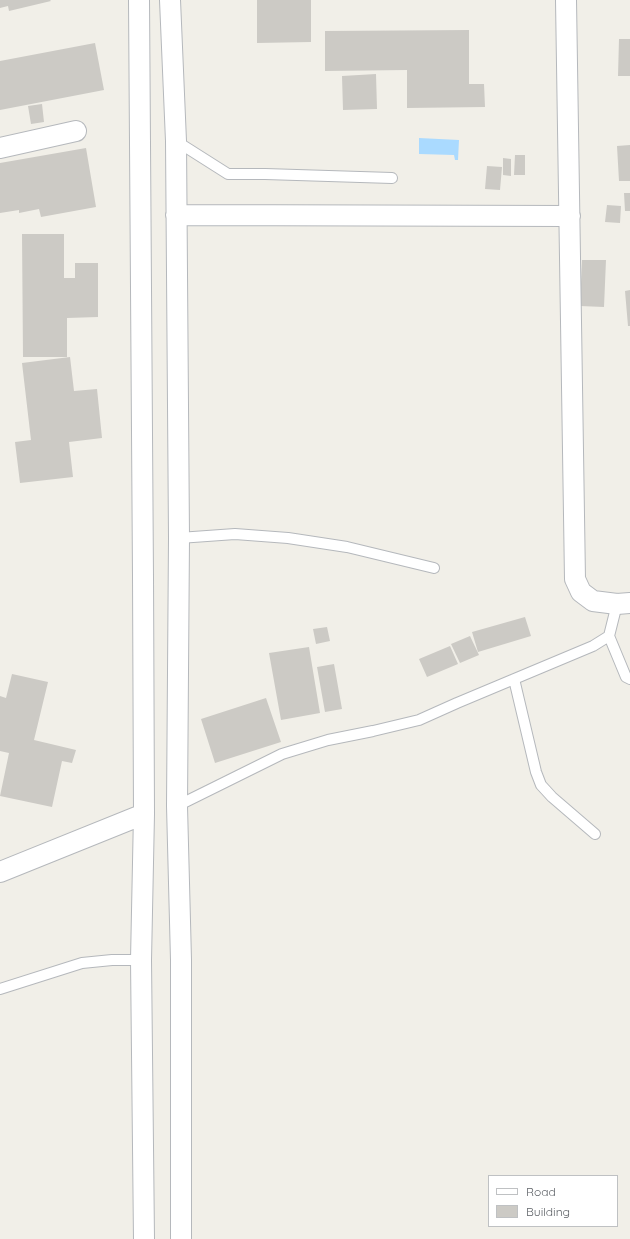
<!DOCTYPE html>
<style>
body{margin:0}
#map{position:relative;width:630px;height:1239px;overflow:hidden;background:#f1efe8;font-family:Quicksand,sans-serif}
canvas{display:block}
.legend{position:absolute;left:488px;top:1175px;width:130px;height:52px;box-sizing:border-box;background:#fff;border:1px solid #bfc1c3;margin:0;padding:5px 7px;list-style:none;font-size:12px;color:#5f6368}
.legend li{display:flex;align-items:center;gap:8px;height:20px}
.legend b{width:20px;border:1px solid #bfc1c3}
</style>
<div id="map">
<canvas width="630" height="1239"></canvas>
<ul class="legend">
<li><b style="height:5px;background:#fff"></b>Road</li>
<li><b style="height:11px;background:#cccac5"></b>Building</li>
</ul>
</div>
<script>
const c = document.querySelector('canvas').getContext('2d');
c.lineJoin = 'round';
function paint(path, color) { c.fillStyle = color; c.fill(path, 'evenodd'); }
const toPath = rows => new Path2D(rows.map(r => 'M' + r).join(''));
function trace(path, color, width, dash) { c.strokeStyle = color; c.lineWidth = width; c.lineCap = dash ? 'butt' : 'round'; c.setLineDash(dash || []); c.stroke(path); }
const water = toPath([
 [419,138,459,140,458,160,455,160,454,155,419,154]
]);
const building = toPath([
 [0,0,50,0,51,1,9,11,8,6,0,8],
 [257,0,311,0,311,42,257,43],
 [469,30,469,84,484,84,485,107,407,108,407,70,325,71,325,31],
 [619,39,630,39,630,76,618,76],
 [95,43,104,90,0,110,0,61],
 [376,74,377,109,343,110,342,76],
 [42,104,44,122,31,124,28,106],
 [630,145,630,181,619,181,617,146],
 [86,148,96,207,41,217,39,209,19,213,19,210,0,213,0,163],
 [515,155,525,155,525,175,514,175],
 [503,158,511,159,511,176,503,175],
 [487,166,502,167,500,190,485,189],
 [624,193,630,193,630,211,625,211],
 [607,205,621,206,620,223,605,222],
 [22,234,64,234,64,278,75,278,75,263,98,263,98,317,67,318,67,357,23,357],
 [582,260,606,260,604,307,580,306],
 [630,290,630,326,628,326,625,291],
 [70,357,74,391,97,389,102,438,69,442,73,477,20,483,15,442,31,440,22,363],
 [525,617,531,636,478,652,472,632],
 [327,627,330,641,316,644,313,629],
 [470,636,479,655,460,663,451,644],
 [450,646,458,664,427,677,419,659],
 [309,647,320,713,281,720,269,653],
 [334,664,342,709,325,712,317,667],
 [12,674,48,682,34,740,76,750,72,763,62,761,52,807,0,796,9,753,0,751,0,696,6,698],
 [266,698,281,742,215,763,201,719]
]);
const service = toPath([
 [176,141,228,174,265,174,392,178],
 [179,538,235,534,288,538,347,547,434,568],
 [609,636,626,677,630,679],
 [514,679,536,772,541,785,552,797,595,834],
 [177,806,282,754,328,740,373,731,419,720,457,703,593,646,609,636,617,604],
 [0,989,82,963,112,960,141,960]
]);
const minor = toPath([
 [139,0,143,576,144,814,141,960,144,1239],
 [170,0,176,141,179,538,177,806,181,960,181,1239],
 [566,0,575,579,581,592,593,601,617,604,630,603],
 [0,148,76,131],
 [176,215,570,216],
 [0,872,144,814]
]);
paint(water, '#aadaff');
paint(building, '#cccac5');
trace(service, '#b5b8bc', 12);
trace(minor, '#b5b8bc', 22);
trace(service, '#fff', 10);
trace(minor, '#fff', 20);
</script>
